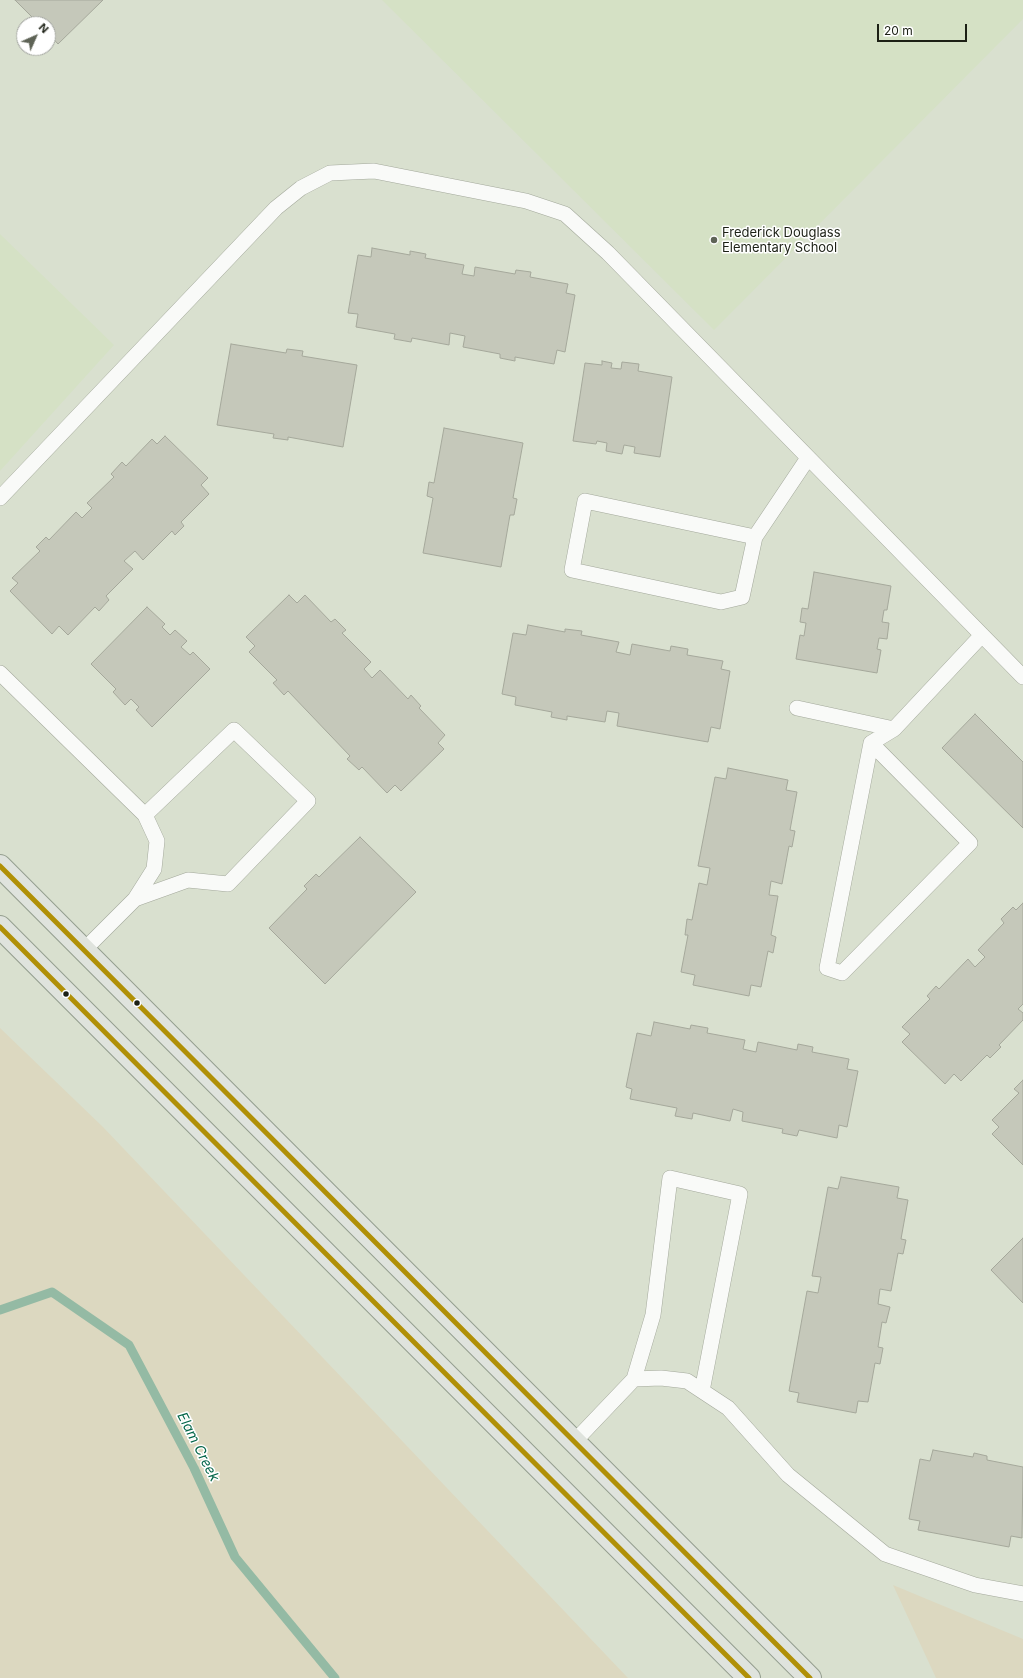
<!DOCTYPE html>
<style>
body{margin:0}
#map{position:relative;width:1023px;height:1678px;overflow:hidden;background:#d9e0cf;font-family:Inter,sans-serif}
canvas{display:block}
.north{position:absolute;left:16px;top:16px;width:40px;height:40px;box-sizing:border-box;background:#fff;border:1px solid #a4a6a1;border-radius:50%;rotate:45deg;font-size:11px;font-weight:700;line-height:16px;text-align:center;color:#1c2015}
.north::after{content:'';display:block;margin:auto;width:14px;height:18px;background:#5e6356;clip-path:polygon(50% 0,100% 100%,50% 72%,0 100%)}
.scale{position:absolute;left:877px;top:24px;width:90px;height:18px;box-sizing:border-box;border:2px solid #1c2015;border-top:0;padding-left:5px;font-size:12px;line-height:14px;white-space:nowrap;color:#1c2015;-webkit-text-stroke:3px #fff;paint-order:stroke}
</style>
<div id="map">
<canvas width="1023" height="1678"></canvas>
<div class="north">N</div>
<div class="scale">20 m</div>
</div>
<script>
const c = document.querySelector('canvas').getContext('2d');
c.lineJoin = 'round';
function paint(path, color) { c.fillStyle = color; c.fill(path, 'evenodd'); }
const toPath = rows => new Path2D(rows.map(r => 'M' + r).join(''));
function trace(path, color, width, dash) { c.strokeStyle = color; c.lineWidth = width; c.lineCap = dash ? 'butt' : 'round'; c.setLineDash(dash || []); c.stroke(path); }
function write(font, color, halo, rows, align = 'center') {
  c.font = font + ' Inter,sans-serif'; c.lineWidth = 3; c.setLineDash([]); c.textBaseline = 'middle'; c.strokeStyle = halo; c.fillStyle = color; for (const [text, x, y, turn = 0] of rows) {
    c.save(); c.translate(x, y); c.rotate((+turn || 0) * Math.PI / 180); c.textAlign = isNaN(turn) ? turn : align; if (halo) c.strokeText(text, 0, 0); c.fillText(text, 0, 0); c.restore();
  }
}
const built = toPath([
 [382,0,1023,0,1023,19,714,330],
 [0,234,114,345,0,471]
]);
const green = toPath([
 [0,1028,103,1127,628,1678,0,1678],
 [893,1585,1023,1639,1023,1678,936,1678]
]);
const stream = toPath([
 [0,1310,52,1292,129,1345,194,1468,235,1557,335,1678]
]);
const building = toPath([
 [15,0,103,0,58,44,48,33,48,24,39,24,15,0],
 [372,248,410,255,410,251,426,254,425,258,464,265,462,274,474,276,475,267,515,274,516,270,531,272,530,277,568,284,566,293,575,295,565,352,557,350,554,364,515,357,515,361,500,358,500,354,463,347,465,336,450,333,449,345,412,338,411,342,394,339,395,334,356,327,358,314,348,313,358,255,371,257,372,248],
 [231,344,286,353,287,349,303,351,302,356,357,365,343,447,288,437,288,440,273,438,274,434,217,425,231,344],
 [602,361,612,363,611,368,621,369,622,362,639,364,638,371,672,377,660,457,634,453,635,447,624,445,622,454,606,451,607,443,597,441,596,444,573,441,585,363,602,365,602,361],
 [444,428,523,443,513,498,517,499,514,515,510,515,501,567,423,553,433,498,427,496,429,482,434,483,444,428],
 [165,436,208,478,201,485,209,494,181,522,184,526,175,535,172,531,143,560,135,551,124,561,133,569,106,596,109,600,99,611,95,607,68,635,59,626,52,634,10,591,18,583,12,578,40,551,36,547,46,537,49,540,76,512,82,518,92,508,87,503,114,477,111,474,122,462,126,466,152,439,157,444,165,436],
 [814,572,891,586,887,610,884,610,882,622,889,623,887,639,879,638,877,649,881,650,877,673,796,659,800,635,804,636,806,623,800,622,802,608,808,609,814,572],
 [289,595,297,603,305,595,331,622,335,619,346,630,342,633,371,662,364,669,372,678,380,670,408,699,411,695,421,706,419,708,445,735,438,743,444,749,401,791,395,785,387,793,362,767,359,770,347,759,350,756,288,691,284,695,273,683,277,680,249,652,255,646,246,637,289,595],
 [147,607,165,624,162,627,170,635,175,630,187,641,181,647,190,655,193,652,210,669,152,727,136,710,139,707,131,699,125,705,113,692,116,689,91,664,147,607],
 [528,625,565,632,565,629,582,631,581,635,619,642,616,652,630,655,632,644,670,651,671,646,688,649,687,655,723,661,721,669,730,671,720,729,711,727,708,742,617,726,619,713,607,711,605,722,567,716,567,720,551,717,552,712,515,705,516,697,502,694,513,633,526,635,528,625],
 [975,714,1023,762,1023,828,942,748,975,714],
 [728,768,788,780,786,790,797,792,790,830,795,831,792,847,789,846,782,884,771,881,769,895,778,896,771,935,776,937,773,953,768,951,761,987,751,985,749,996,693,985,695,975,681,972,688,935,685,935,687,919,692,920,699,883,707,885,710,868,698,866,715,777,726,779,728,768],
 [360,837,416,892,325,984,269,928,307,889,304,886,316,874,319,877,360,837],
 [1023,903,1023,1004,1018,1009,1023,1013,1023,1020,999,1045,1001,1047,990,1058,987,1055,961,1081,954,1074,945,1084,902,1042,910,1034,902,1027,930,999,927,996,936,986,939,989,968,959,975,967,985,957,978,950,1004,923,1001,919,1013,907,1016,910,1023,903],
 [654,1022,690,1029,691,1025,708,1028,707,1033,745,1040,743,1049,756,1052,758,1042,797,1050,798,1044,813,1047,812,1052,849,1059,847,1069,858,1071,847,1127,839,1125,837,1138,799,1130,797,1136,782,1133,783,1129,742,1121,743,1112,733,1109,730,1121,693,1113,692,1119,675,1116,677,1108,630,1099,632,1089,626,1087,637,1033,651,1036,654,1022],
 [1023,1080,1023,1165,992,1134,999,1127,992,1120,1019,1093,1014,1089,1023,1080],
 [841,1177,899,1187,897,1198,908,1200,901,1239,906,1240,903,1254,898,1253,891,1291,880,1289,878,1304,890,1307,886,1323,882,1322,878,1347,883,1348,880,1364,875,1363,868,1402,858,1401,856,1413,797,1402,799,1393,789,1391,807,1291,818,1293,821,1277,812,1276,828,1187,838,1189,841,1177],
 [1023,1238,1023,1303,991,1270,1023,1238],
 [933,1450,973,1457,974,1453,987,1456,987,1460,1023,1467,1022,1538,1011,1536,1009,1547,918,1530,920,1521,909,1519,920,1459,930,1461,933,1450]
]);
const service = toPath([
 [0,498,276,208,301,188,330,173,374,171,526,201,565,214,608,253,1023,677],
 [755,537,742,597,721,602,572,570,585,501,755,537,808,458],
 [0,673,145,815,157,841,154,869,135,899,84,950],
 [797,708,894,729,982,635],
 [871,743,827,968,842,973,970,843,871,743,894,729],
 [135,899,188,880,228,884,308,801,234,730,145,815],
 [634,1379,661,1378,687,1381,728,1408,788,1475,885,1554,975,1585,1023,1594],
 [574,1442,634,1379,653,1315,670,1178,740,1194,702,1391]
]);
const primary = toPath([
 [0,866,810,1678],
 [0,927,749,1678]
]);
const bus1 = toPath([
 [0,866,810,1678],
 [0,927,749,1678]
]);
const markers = [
 [714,240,4,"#5e6356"],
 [66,994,3.5,"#1c2015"],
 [137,1003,3.5,"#1c2015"]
];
const poiNames = [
 ["Frederick Douglass",722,233],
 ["Elementary School",722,248]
];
const waterNames = [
 ["Elam Creek",198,1447,63]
];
paint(built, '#d5e1c5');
paint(green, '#dcd8c0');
trace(stream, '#94baa4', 9);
paint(building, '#c5c8ba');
trace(building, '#a5a89b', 1);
trace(service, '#a3a89b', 16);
trace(primary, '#949e8f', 24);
trace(service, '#f9faf8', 15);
trace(primary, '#dfe3dd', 22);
trace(bus1, '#b09007', 5);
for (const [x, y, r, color] of markers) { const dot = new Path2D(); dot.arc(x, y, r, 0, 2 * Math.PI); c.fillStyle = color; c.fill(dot); trace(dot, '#fff', 1.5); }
write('13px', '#1c2015', '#fff', poiNames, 'left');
write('italic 14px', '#046649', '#fff', waterNames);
</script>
